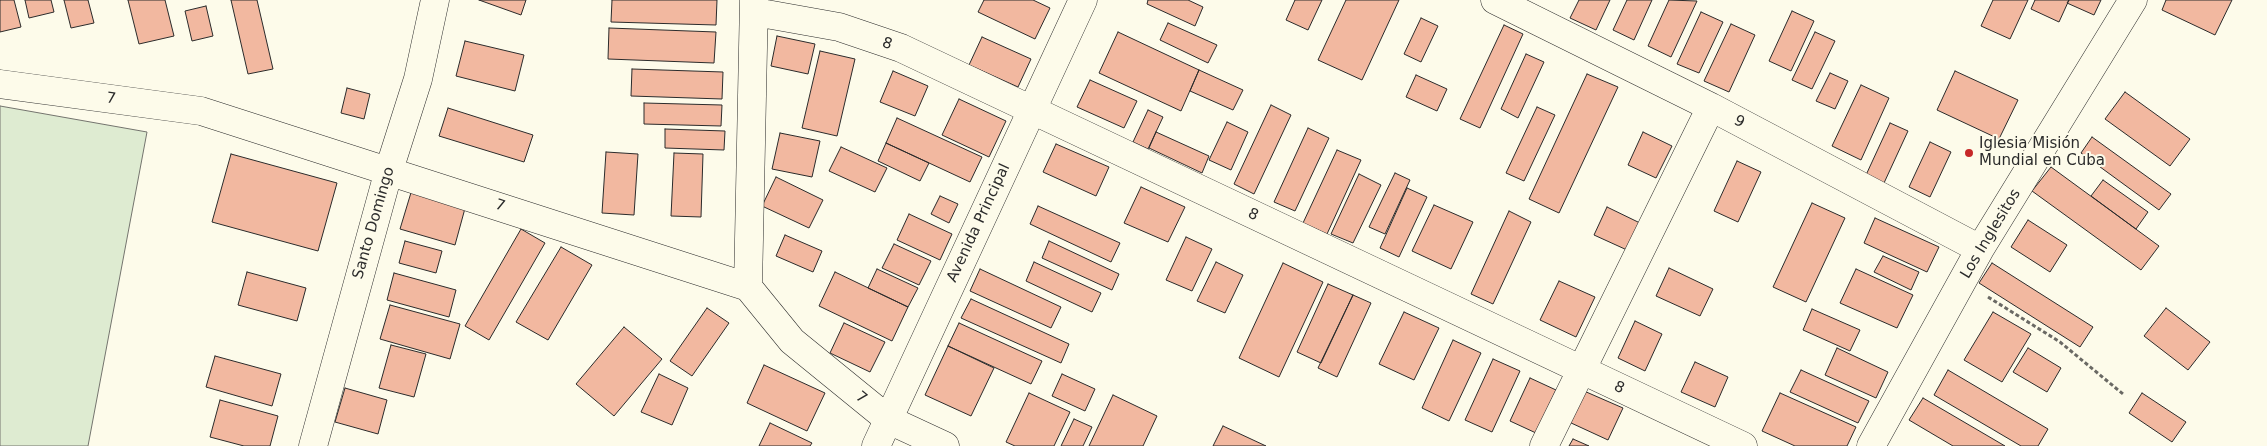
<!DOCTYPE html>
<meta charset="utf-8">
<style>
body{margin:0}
canvas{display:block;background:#fdfbea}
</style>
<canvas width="2267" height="446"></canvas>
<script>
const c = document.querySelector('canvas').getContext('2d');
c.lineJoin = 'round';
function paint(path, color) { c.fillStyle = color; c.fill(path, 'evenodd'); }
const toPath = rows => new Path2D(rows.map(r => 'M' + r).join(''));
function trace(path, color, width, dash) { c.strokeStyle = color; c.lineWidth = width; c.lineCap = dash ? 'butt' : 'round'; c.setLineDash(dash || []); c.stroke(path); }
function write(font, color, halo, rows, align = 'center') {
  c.font = font + ' "DejaVu Sans",sans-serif'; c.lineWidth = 4; c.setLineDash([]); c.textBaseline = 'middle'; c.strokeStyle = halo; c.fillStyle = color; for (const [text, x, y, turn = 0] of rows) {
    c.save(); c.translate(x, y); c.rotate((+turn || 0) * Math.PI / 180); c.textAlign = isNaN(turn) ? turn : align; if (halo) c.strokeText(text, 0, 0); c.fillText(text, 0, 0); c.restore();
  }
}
const green = toPath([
 [0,106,147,132,88,446,0,446,0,106]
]);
const building = toPath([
 [0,0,14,0,21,27,0,32,0,0],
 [25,0,51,0,54,12,29,18,25,0],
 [64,0,88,0,94,23,71,28,64,0],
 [128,0,165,0,174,36,139,44,128,0],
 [231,0,257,0,273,69,248,74,231,0],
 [479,0,526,0,521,15,479,0],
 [612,0,717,0,716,25,611,22,612,0],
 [984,0,1033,0,1050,8,1035,39,978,12,984,0],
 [1148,0,1188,0,1203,7,1195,26,1147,4,1148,0],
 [1295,0,1322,0,1308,30,1286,20,1295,0],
 [1346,0,1399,0,1362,80,1318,60,1346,0],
 [1579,0,1610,0,1596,30,1570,18,1579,0],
 [1627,0,1652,0,1634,40,1613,30,1627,0],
 [1669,0,1697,1,1671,57,1648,46,1669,0],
 [1993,0,2028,0,2010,39,1981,26,1993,0],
 [2035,0,2069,0,2059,22,2031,9,2035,0],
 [2069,0,2101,0,2094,15,2067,3,2069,0],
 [2166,0,2232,0,2215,35,2162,10,2166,0],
 [206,6,213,36,192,41,185,11,206,6],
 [1792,11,1814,21,1791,71,1769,61,1792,11],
 [1701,12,1723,22,1699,73,1677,64,1701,12],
 [1421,18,1438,26,1421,62,1404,54,1421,18],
 [1168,23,1217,45,1208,63,1160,40,1168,23],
 [1731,24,1755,35,1729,92,1704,81,1731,24],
 [1504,25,1523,34,1480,128,1460,119,1504,25],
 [609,28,716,32,714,63,608,59,609,28],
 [1118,32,1199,70,1181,111,1099,73,1118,32],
 [1815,32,1835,41,1812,89,1792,80,1815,32],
 [777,36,815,44,808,74,771,66,777,36],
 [982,37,1031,59,1018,87,969,65,982,37],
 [465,41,524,55,515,91,456,76,465,41],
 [820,51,855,59,837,136,802,128,820,51],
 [1526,54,1544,62,1518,118,1501,109,1526,54],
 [632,69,723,72,722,99,631,96,632,69],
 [1199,70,1243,90,1233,110,1190,91,1199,70],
 [893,71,928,86,915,116,880,102,893,71],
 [1955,71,2018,100,1999,139,1937,110,1955,71],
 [1830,73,1848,81,1835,109,1816,101,1830,73],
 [1587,74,1618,87,1559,213,1529,199,1587,74],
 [1416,75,1447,89,1437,111,1406,97,1416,75],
 [1090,80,1137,101,1124,128,1077,107,1090,80],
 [1861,85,1889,98,1861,160,1832,146,1861,85],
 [347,88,370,94,364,119,341,113,347,88],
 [2125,92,2190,139,2170,166,2105,119,2125,92],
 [959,99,1006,121,989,157,942,135,959,99],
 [644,103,722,105,721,126,644,124,644,103],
 [1271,105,1291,115,1254,194,1234,184,1271,105],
 [1537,107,1555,115,1524,181,1506,173,1537,107],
 [448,108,533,135,524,162,439,136,448,108],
 [1148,110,1163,117,1148,149,1133,142,1148,110],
 [897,118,982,157,970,182,886,143,897,118],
 [1227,122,1248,132,1231,170,1209,160,1227,122],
 [1890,123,1908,131,1884,183,1866,175,1890,123],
 [1308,128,1329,138,1295,211,1274,202,1308,128],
 [665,129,725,131,724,150,665,148,665,129],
 [1156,132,1209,156,1202,173,1149,148,1156,132],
 [1643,132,1672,146,1656,178,1628,165,1643,132],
 [780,133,820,141,812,177,772,169,780,133],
 [2092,137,2171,194,2159,210,2081,153,2092,137],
 [1930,142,1951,152,1930,197,1909,187,1930,142],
 [886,143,929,163,920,181,878,161,886,143],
 [1056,144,1109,167,1096,196,1043,172,1056,144],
 [841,147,887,168,875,192,829,171,841,147],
 [1337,150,1361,160,1327,234,1303,223,1337,150],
 [606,152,638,154,634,215,602,213,606,152],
 [674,153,703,154,701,217,671,216,674,153],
 [231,154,337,183,318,251,212,222,231,154],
 [1737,161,1761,172,1738,222,1714,211,1737,161],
 [2051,167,2159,246,2141,270,2032,191,2051,167],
 [1395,173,1410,180,1385,234,1369,227,1395,173],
 [1359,174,1381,185,1353,243,1331,234,1359,174],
 [776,177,823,200,809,228,762,206,776,177],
 [2103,180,2148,212,2136,229,2091,196,2103,180],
 [413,186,467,201,455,245,400,229,413,186],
 [1141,187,1185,207,1168,242,1124,223,1141,187],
 [1407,188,1427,197,1399,257,1380,248,1407,188],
 [940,196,958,204,949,223,931,214,940,196],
 [1812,203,1845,218,1806,302,1773,287,1812,203],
 [1434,205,1473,222,1451,269,1412,251,1434,205],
 [1038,206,1120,243,1111,262,1030,224,1038,206],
 [1607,207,1640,223,1627,250,1594,235,1607,207],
 [1509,211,1531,222,1493,304,1471,294,1509,211],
 [909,214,952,234,940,260,897,240,909,214],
 [1875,218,1939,247,1927,272,1864,243,1875,218],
 [2028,220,2067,245,2050,272,2011,247,2028,220],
 [521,229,545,243,489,340,465,326,521,229],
 [785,235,822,251,813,272,776,256,785,235],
 [1186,237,1212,249,1192,291,1166,280,1186,237],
 [405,241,442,251,436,273,399,263,405,241],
 [1049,241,1119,274,1112,290,1042,258,1049,241],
 [894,244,931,261,919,285,882,268,894,244],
 [561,247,592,265,548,340,516,322,561,247],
 [1883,256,1919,272,1911,290,1874,272,1883,256],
 [1034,262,1101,293,1092,312,1026,281,1034,262],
 [1216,262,1243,275,1225,313,1197,301,1216,262],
 [1283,263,1323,282,1279,377,1239,358,1283,263],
 [1992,263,2093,327,2080,347,1979,283,1992,263],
 [1669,268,1713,289,1700,316,1656,296,1669,268],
 [877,269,918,288,908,307,868,288,877,269],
 [980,269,1061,307,1051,328,970,291,980,269],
 [1856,269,1913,295,1897,328,1840,303,1856,269],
 [247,272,306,288,297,321,238,305,247,272],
 [835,272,908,307,892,341,819,306,835,272],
 [394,273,456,290,449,317,387,300,394,273],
 [1559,281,1595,297,1576,337,1540,320,1559,281],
 [1328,284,1353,295,1321,363,1297,352,1328,284],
 [1353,295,1371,303,1337,377,1318,368,1353,295],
 [971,299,1069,344,1061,363,961,318,971,299],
 [390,305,460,324,450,359,380,339,390,305],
 [707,308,729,323,692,376,670,361,707,308],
 [2166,308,2210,342,2188,370,2144,336,2166,308],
 [1812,309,1860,330,1850,351,1803,330,1812,309],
 [1404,312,1439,328,1414,380,1379,364,1404,312],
 [1993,312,2031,334,2002,382,1964,360,1993,312],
 [1635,321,1662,334,1645,371,1618,358,1635,321],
 [844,323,885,342,870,372,830,353,844,323],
 [959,323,1042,361,1031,384,948,346,959,323],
 [624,327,662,359,614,416,576,384,624,327],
 [1453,340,1481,353,1449,421,1422,408,1453,340],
 [391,345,426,354,414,397,379,388,391,345],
 [948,346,994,368,971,416,925,395,948,346],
 [1837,348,1888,372,1876,398,1825,375,1837,348],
 [2028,348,2061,368,2047,392,2013,372,2028,348],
 [215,356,281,374,272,406,206,387,215,356],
 [1493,359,1520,371,1492,432,1465,420,1493,359],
 [1695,362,1728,377,1715,407,1681,392,1695,362],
 [764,365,825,393,807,431,747,403,764,365],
 [1801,370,1869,401,1858,423,1790,392,1801,370],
 [1948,370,2048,429,2038,446,2021,446,1934,395,1948,370],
 [659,374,688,388,672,425,641,412,659,374],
 [1062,374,1095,389,1085,411,1052,396,1062,374],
 [1530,378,1556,390,1536,433,1510,421,1530,378],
 [345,388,387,400,378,434,335,422,345,388],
 [1584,391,1623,408,1608,440,1569,422,1584,391],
 [1029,393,1070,412,1054,446,1015,446,1006,442,1029,393],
 [1780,393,1856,427,1847,446,1795,446,1762,431,1780,393],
 [2142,393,2186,422,2172,442,2129,413,2142,393],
 [1113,395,1157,416,1143,446,1089,446,1113,395],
 [1923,398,2005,446,1953,446,1909,420,1923,398],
 [220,400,278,416,270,446,244,446,210,437,220,400],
 [1074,419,1092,427,1083,446,1061,446,1074,419],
 [770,423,812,443,810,446,759,446,770,423],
 [1223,426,1266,446,1213,446,1223,426],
 [1573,439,1589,446,1569,446,1573,439]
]);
const path = toPath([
 [1988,297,2060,342,2123,394]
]);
const minor = toPath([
 [1495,0,1711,107,1980,249],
 [755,12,839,27,901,48,1743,446],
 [0,84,201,111,748,287,792,341,889,420,945,446],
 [748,287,754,0],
 [313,446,389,170,418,79,435,0],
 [876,446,1083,0],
 [1544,446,1711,107],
 [1871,446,1980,249,2133,0]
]);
const markers = [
 [1969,153,5,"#c62828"]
];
const streetNames = [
 ["8",887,44,19],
 ["7",111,99,8],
 ["9",1739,122,28],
 ["7",500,206,18],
 ["8",1253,215,25],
 ["Santo Domingo",374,223,-74],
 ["Avenida Principal",979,223,-65],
 ["Los Inglesitos",1991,234,-59],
 ["8",1619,388,25],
 ["7",861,398,39]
];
const poiNames = [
 ["Iglesia Misión",1979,144],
 ["Mundial en Cuba",1979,161]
];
paint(green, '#deebd1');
trace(green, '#74746e', 1);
paint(building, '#f2b8a0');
trace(building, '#2b2b2b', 1);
trace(minor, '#2b2b2b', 29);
trace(path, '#6a6964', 3, [4, 2.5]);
trace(minor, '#fdfbea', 28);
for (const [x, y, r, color] of markers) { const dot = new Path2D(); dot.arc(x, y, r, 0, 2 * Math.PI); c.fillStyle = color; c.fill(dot); trace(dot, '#fdfbea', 2); }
write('15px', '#2b2b2b', '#fdfbea', streetNames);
write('15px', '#2b2b2b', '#fdfbea', poiNames, 'left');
</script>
